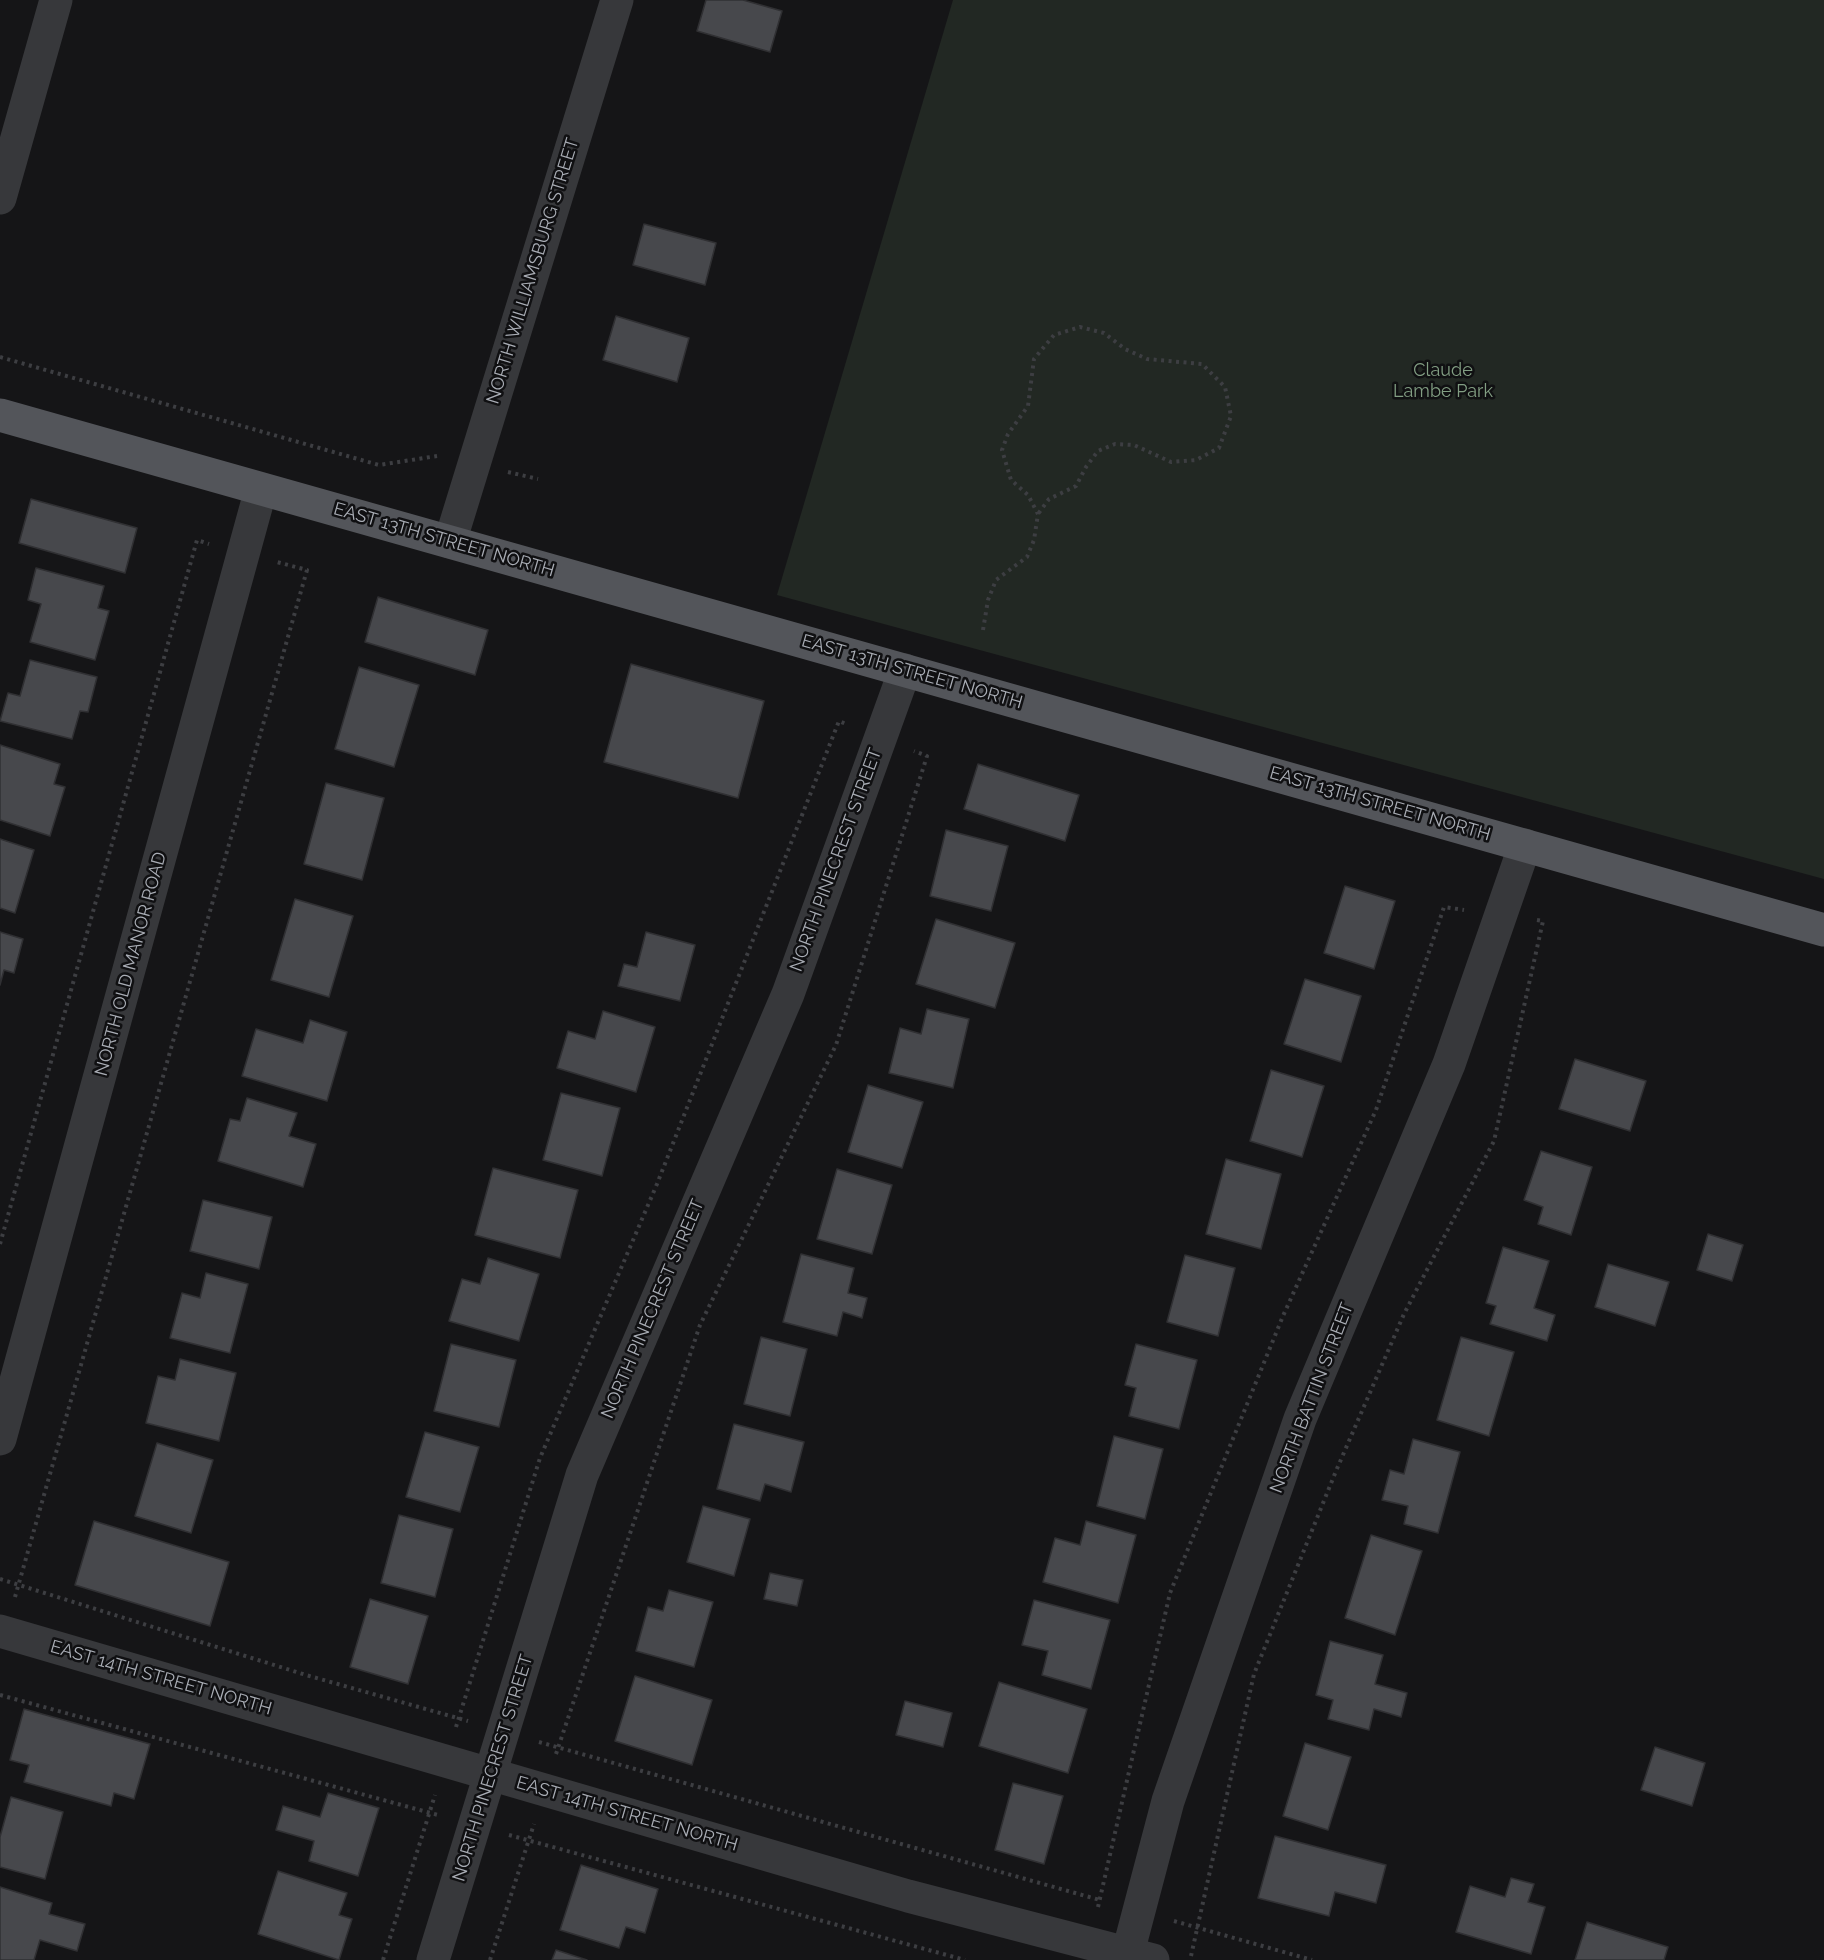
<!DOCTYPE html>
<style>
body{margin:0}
canvas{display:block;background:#151517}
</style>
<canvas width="1824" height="1960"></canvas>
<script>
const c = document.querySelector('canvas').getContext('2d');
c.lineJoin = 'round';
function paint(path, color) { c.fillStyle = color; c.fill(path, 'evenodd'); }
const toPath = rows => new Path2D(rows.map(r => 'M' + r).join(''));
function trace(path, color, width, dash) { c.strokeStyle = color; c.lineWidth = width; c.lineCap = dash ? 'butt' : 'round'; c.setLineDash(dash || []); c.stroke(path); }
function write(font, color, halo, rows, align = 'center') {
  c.font = font + ' Raleway,sans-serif'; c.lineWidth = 5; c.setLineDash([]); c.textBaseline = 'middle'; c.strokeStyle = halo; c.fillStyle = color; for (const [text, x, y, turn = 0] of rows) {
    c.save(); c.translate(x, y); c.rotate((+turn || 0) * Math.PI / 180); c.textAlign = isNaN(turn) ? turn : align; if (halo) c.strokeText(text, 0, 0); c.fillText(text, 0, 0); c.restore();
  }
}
const green = toPath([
 [953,0,1824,0,1824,879,777,595]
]);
const building = toPath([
 [706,0,743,0,782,11,770,52,697,31,706,0],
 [644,224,716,243,705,285,633,265,644,224],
 [616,316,689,338,677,382,603,360,616,316],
 [31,499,137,528,125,573,19,543,31,499],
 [36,568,104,586,98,608,109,611,95,660,30,642,41,604,28,600,36,568],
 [378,597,488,630,475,675,365,642,378,597],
 [30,660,97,677,88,712,80,711,72,739,0,721,8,693,20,696,30,660],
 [631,664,764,701,738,798,604,762,631,664],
 [359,667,419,685,394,767,335,749,359,667],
 [0,745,60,764,54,784,65,787,50,836,0,820,0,745],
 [978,764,1079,795,1065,841,964,809,978,764],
 [326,783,384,798,362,880,304,864,326,783],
 [946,830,1008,846,991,911,930,896,946,830],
 [0,839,34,850,15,913,0,908,0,839],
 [1345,886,1395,901,1374,969,1324,953,1345,886],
 [295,899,353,916,329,997,271,980,295,899],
 [936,919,1015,943,995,1008,916,984,936,919],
 [0,932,23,939,14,973,4,970,0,985,0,932],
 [646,932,695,945,680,1001,618,986,624,964,637,967,646,932],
 [1305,979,1361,996,1341,1062,1284,1044,1305,979],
 [927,1009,969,1019,953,1088,889,1073,900,1028,921,1034,927,1009],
 [603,1011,655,1027,636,1092,557,1068,568,1031,595,1039,603,1011],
 [310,1020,347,1032,327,1101,242,1076,256,1029,303,1043,310,1020],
 [1575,1059,1646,1081,1630,1131,1559,1109,1575,1059],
 [1271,1070,1324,1086,1302,1157,1250,1141,1271,1070],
 [868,1085,923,1102,902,1168,848,1152,868,1085],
 [561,1093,620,1108,602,1176,543,1160,561,1093],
 [247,1098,297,1113,289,1136,316,1144,303,1187,218,1161,230,1119,240,1121,247,1098],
 [1541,1151,1592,1167,1571,1235,1538,1224,1543,1207,1524,1200,1541,1151],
 [1226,1159,1281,1174,1261,1249,1206,1234,1226,1159],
 [493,1168,578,1190,560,1258,475,1235,493,1168],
 [837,1169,892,1185,872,1254,817,1239,837,1169],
 [203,1200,272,1217,259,1269,190,1251,203,1200],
 [1708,1234,1743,1245,1732,1281,1697,1270,1708,1234],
 [1503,1247,1549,1261,1534,1308,1555,1315,1547,1341,1490,1324,1496,1306,1486,1303,1503,1247],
 [801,1254,854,1268,848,1293,867,1298,862,1318,843,1312,837,1336,783,1322,801,1254],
 [1185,1255,1235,1268,1218,1336,1167,1322,1185,1255],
 [488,1258,539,1274,519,1341,449,1321,462,1279,480,1284,488,1258],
 [1608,1264,1669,1282,1655,1326,1595,1307,1608,1264],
 [206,1273,248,1284,230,1353,170,1338,182,1293,200,1298,206,1273],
 [761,1337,807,1349,790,1416,744,1404,761,1337],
 [1461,1337,1514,1352,1489,1436,1437,1420,1461,1337],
 [451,1344,516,1360,499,1427,434,1411,451,1344],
 [1136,1344,1197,1360,1179,1429,1129,1416,1136,1388,1125,1385,1136,1344],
 [180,1359,236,1373,219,1441,146,1423,158,1376,175,1380,180,1359],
 [734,1424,804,1442,791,1492,765,1484,760,1501,717,1489,734,1424],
 [425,1432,479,1447,460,1512,406,1497,425,1432],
 [1114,1436,1163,1449,1145,1519,1097,1506,1114,1436],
 [1413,1439,1460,1452,1438,1533,1404,1524,1408,1506,1382,1500,1390,1470,1404,1474,1413,1439],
 [157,1443,213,1460,191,1533,135,1516,157,1443],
 [703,1506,750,1519,734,1576,687,1562,703,1506],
 [399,1515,453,1529,435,1597,381,1583,399,1515],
 [94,1521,229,1562,210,1626,75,1585,94,1521],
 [1086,1521,1136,1535,1118,1603,1043,1582,1055,1538,1080,1545,1086,1521],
 [1371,1535,1422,1551,1395,1635,1345,1618,1371,1535],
 [770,1573,803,1580,797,1606,764,1599,770,1573],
 [669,1590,713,1602,694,1667,636,1651,648,1607,663,1611,669,1590],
 [370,1599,428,1616,408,1684,350,1667,370,1599],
 [1034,1600,1110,1620,1091,1689,1042,1675,1048,1651,1022,1645,1034,1600],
 [1330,1641,1383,1655,1375,1684,1407,1693,1401,1717,1374,1709,1369,1730,1328,1719,1333,1700,1316,1695,1330,1641],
 [635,1676,712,1700,692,1765,615,1741,635,1676],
 [999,1682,1087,1709,1068,1773,979,1746,999,1682],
 [905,1701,952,1713,943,1747,896,1735,905,1701],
 [24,1709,150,1744,134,1799,114,1793,111,1806,24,1782,29,1765,10,1760,24,1709],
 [1305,1743,1351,1757,1328,1830,1283,1816,1305,1743],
 [1655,1747,1705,1763,1692,1806,1641,1790,1655,1747],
 [1013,1783,1063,1796,1044,1864,995,1850,1013,1783],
 [328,1793,379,1808,358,1876,309,1861,314,1841,276,1830,283,1806,320,1817,328,1793],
 [11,1797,63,1812,45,1879,0,1867,0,1837,11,1797],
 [1275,1836,1386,1865,1376,1903,1335,1892,1329,1916,1258,1898,1275,1836],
 [581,1865,658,1889,645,1933,626,1927,619,1948,560,1930,581,1865],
 [278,1871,347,1893,339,1915,352,1919,339,1960,258,1934,278,1871],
 [1511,1878,1534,1884,1528,1902,1545,1907,1531,1954,1456,1932,1470,1886,1505,1897,1511,1878],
 [0,1887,52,1903,49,1914,85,1924,77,1951,40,1940,34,1960,0,1960,0,1887],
 [1587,1922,1668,1947,1664,1960,1575,1960,1587,1922],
 [556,1950,587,1960,552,1960,556,1950]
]);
const path = toPath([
 [0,357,379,465,437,456],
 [508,472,538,479],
 [983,630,988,600,996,580,1027,557,1034,540,1038,514,1028,495,1011,480,1002,450,1008,434,1028,406,1034,359,1054,335,1080,327,1104,333,1125,349,1147,359,1202,364,1225,387,1231,416,1219,448,1196,460,1171,462,1134,445,1115,444,1098,451,1086,467,1076,486,1049,499,1038,514],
 [0,1244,197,540,209,544],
 [0,1579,306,1675,468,1721],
 [15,1597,307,570,277,562],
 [0,1695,438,1815],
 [456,1727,540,1458,657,1184,839,721,846,724],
 [539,1742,1100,1900],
 [556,1754,700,1325,836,1045,927,756,914,751],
 [509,1835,965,1960],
 [1098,1907,1170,1593,1283,1316,1376,1110,1444,907,1464,910],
 [1174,1921,1312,1960],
 [1191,1956,1254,1674,1336,1471,1404,1314,1494,1141,1543,921,1537,920],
 [383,1960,435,1795],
 [490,1960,534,1824]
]);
const minor = toPath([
 [0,198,56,0],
 [450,542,617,0],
 [0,1439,261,489],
 [0,1631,908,1896,1153,1960],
 [433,1960,582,1475,788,994,905,670],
 [1126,1960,1168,1801,1300,1419,1449,1064,1525,845]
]);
const major = toPath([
 [0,415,1824,930]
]);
const streetNames = [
 ["NORTH WILLIAMSBURG STREET",533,271,-73],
 ["EAST 13TH STREET NORTH",444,540,16],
 ["EAST 13TH STREET NORTH",912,672,16],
 ["EAST 13TH STREET NORTH",1380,804,16],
 ["NORTH PINECREST STREET",836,860,-70],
 ["NORTH OLD MANOR ROAD",131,964,-75],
 ["NORTH PINECREST STREET",653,1309,-67],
 ["NORTH BATTIN STREET",1312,1398,-69],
 ["EAST 14TH STREET NORTH",161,1678,16],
 ["NORTH PINECREST STREET",493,1768,-73],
 ["EAST 14TH STREET NORTH",627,1814,16]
];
const parkNames = [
 ["Claude",1443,371],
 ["Lambe Park",1443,392]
];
paint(green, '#222823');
paint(building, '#47484c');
trace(building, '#303033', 1.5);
trace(path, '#3d3e42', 4, [3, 4.5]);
trace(minor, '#37383b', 33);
trace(major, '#53555a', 33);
write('18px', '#a9adb5', '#101012', streetNames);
write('18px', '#829e83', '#101012', parkNames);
</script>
